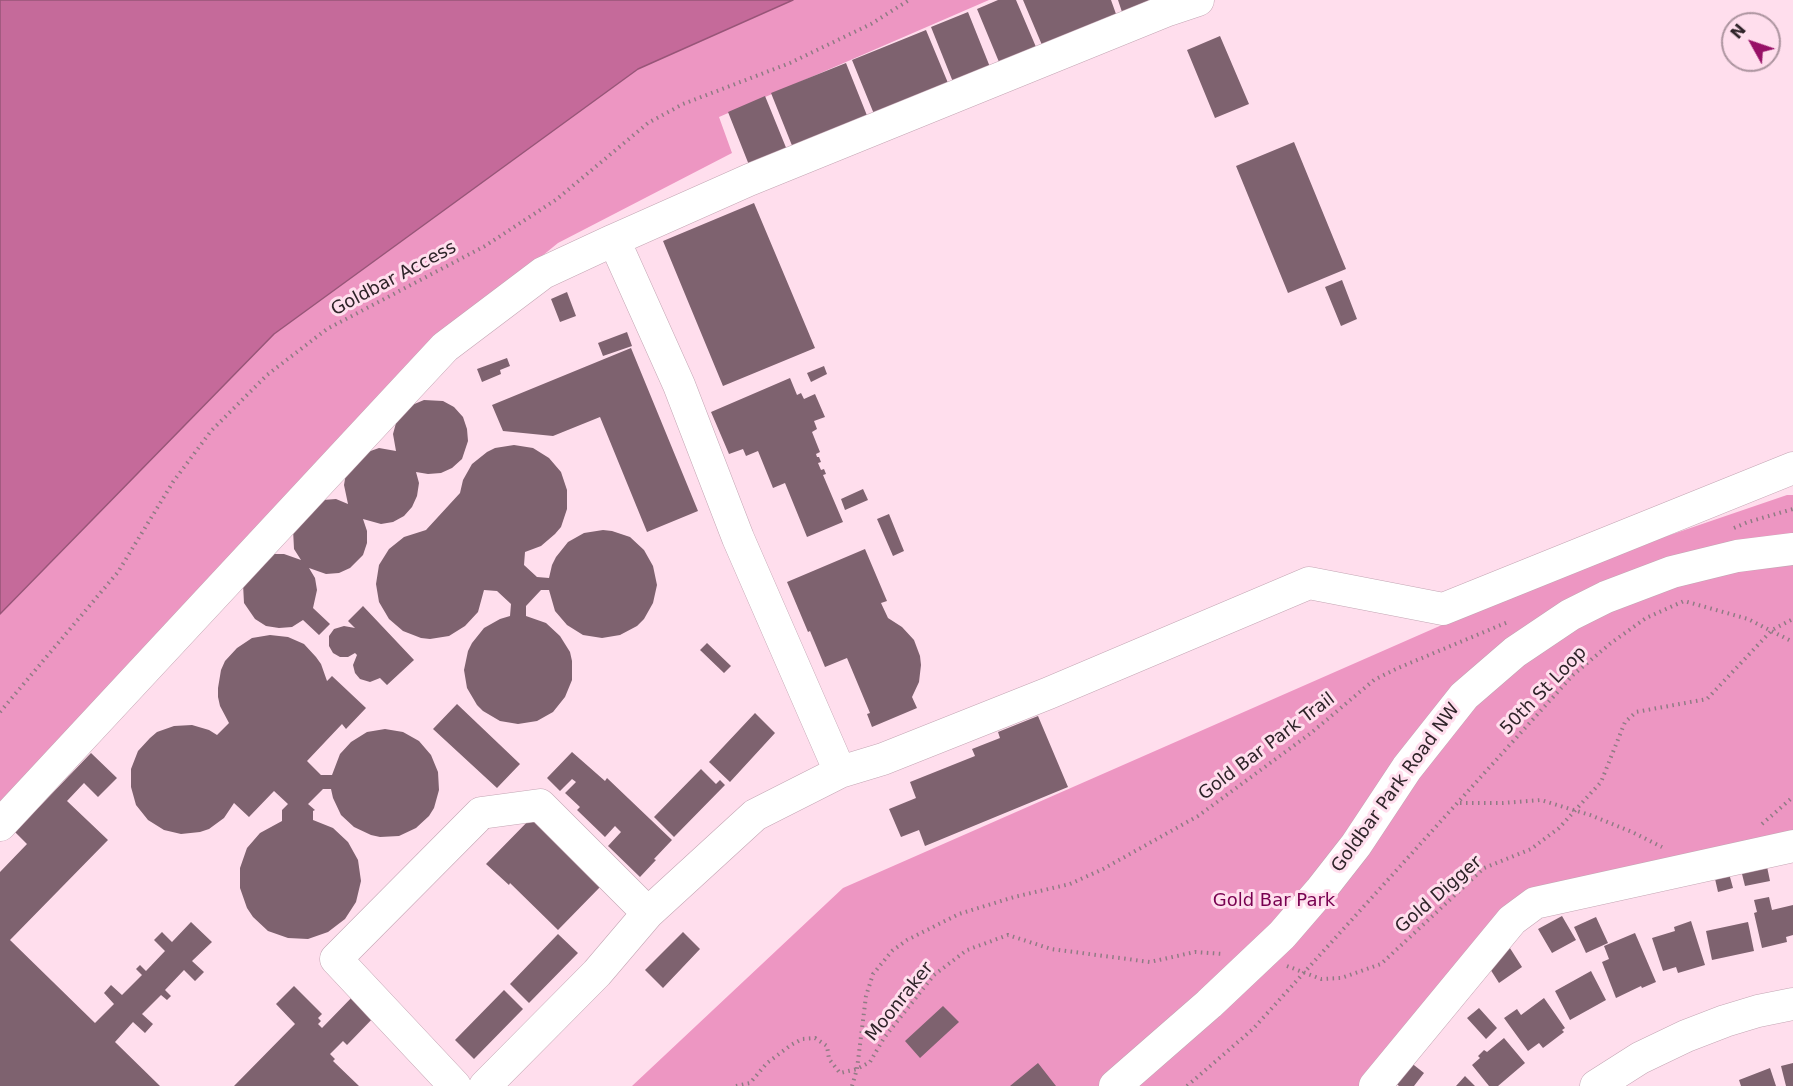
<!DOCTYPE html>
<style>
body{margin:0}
#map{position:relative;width:1793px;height:1086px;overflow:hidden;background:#ffdeed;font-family:"DejaVu Sans",sans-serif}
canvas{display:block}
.north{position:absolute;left:1721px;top:12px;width:60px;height:60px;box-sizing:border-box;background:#ffdeed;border:2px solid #ac949f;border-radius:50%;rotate:310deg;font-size:16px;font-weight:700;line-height:24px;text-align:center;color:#2f2429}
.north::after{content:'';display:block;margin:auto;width:21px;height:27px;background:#971167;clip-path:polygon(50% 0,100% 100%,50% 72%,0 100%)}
</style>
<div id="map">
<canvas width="1793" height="1086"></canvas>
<div class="north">N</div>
</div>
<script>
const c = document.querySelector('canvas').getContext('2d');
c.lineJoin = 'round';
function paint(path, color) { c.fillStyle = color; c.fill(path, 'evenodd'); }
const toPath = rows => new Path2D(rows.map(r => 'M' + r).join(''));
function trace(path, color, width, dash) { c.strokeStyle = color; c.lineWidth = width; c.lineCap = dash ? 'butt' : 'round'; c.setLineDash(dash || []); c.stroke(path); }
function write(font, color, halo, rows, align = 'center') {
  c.font = font + ' "DejaVu Sans",sans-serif'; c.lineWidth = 6; c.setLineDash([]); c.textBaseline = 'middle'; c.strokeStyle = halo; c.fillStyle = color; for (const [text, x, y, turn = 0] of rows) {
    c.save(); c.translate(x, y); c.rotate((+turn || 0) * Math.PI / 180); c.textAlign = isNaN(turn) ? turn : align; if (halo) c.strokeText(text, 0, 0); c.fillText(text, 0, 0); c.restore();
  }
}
const green = toPath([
 [793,0,989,0,719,117,732,153,558,243,435,343,0,803,0,614,274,334,638,69],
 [1787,495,1793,495,1793,837,1531,895,1361,1086,632,1086,843,888,1558,574,1667,536]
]);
const water = toPath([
 [0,0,793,0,638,69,274,334,0,614,0,0]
]);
const building = toPath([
 [998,0,1016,0,1036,47,999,62,977,9],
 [1023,0,1111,0,1116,14,1042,45],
 [1118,0,1150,0,1122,12],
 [968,12,990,67,953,82,931,27],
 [926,30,948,83,874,114,852,60],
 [1220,36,1249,104,1215,118,1187,50],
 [846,63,868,118,793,148,771,93],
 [765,96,787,150,749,165,728,112],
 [1294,142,1346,269,1288,293,1236,166],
 [754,203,815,348,723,386,663,241],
 [1342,280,1357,319,1341,326,1325,287],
 [567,292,576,316,560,322,551,299],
 [627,332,632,346,603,356,598,343],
 [631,348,698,511,647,532,600,417,553,436,503,431,492,405],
 [507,358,510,366,500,370,501,374,482,382,477,369],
 [824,366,827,374,811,382,807,373],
 [790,378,797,395,801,393,804,399,815,394,825,417,814,421,817,429,812,432,820,452,816,454,817,457,819,457,821,462,818,463,821,470,824,469,826,474,823,475,843,522,807,537,785,483,773,488,758,451,746,456,743,449,729,454,711,412],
 [424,400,443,401,454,407,463,417,467,429,468,441,462,459,452,468,441,473,428,474,416,472,419,483,417,496,412,507,404,516,393,522,381,524,363,519,367,531,367,543,363,555,350,568,339,573,326,574,309,568,315,578,317,590,313,608,330,624,319,635,303,620,292,627,279,628,266,626,255,619,244,603,243,584,271,554,284,554,301,560,294,549,293,529,323,500,336,499,348,504,344,485,346,473,362,454,379,448,396,451,393,434,396,423,412,405],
 [514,445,533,448,549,458,561,472,567,490,567,509,561,527,555,534,541,546,525,552,524,565,537,577,549,578,552,565,556,557,568,542,584,533,603,530,612,531,630,537,644,550,653,566,657,585,653,603,644,619,637,626,620,635,602,638,583,635,567,625,555,611,549,590,541,590,526,606,526,616,546,623,560,636,570,652,572,661,572,680,565,697,553,712,537,721,518,724,500,721,483,711,477,705,467,688,464,670,468,651,472,643,484,628,500,619,510,616,511,604,497,591,484,590,478,612,465,626,449,636,430,639,421,638,403,631,389,619,379,602,376,584,379,565,389,549,404,537,426,530,460,493,463,480,472,464,487,452,495,448],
 [863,489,868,500,845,510,841,499],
 [889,514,904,551,893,556,877,519],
 [865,549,887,601,881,603,888,618,902,627,914,640,920,656,921,665,919,682,912,697,917,708,872,727,867,714,870,713,847,658,825,667,810,631,808,632,787,582],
 [363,606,414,660,387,685,380,678,370,682,360,679,355,673,353,665,357,655,355,653,348,657,340,657,333,653,329,646,329,636,334,629,344,626,355,628,348,621],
 [270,635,288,637,304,644,316,657,321,664,327,681,332,676,366,708,346,729,342,724,307,761,321,775,332,775,340,754,351,742,367,732,385,729,403,732,419,741,431,755,438,772,439,790,434,808,429,816,416,828,399,836,380,837,371,835,354,827,341,815,333,798,331,789,323,789,308,804,315,810,313,811,313,820,333,828,348,842,358,860,361,881,356,902,345,919,328,932,308,939,288,938,268,931,253,917,247,908,240,888,240,868,247,848,260,833,282,821,282,810,288,804,274,791,249,817,234,803,224,818,209,829,200,832,181,834,164,830,148,820,136,805,131,787,131,769,138,751,150,738,157,732,174,726,192,725,209,730,217,735,229,723,220,706,218,697,218,688,221,670,225,661,237,648,252,638],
 [707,643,731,666,724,673,700,650],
 [457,704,520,764,497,788,433,729],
 [755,713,775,733,730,782,709,762],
 [1038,716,1068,787,925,846,919,830,901,837,889,809,916,798,910,782,975,756,972,749,1000,738,998,732],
 [572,752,605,781,607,778,672,840,654,859,656,860,640,877,608,846,621,832,615,826,605,837,577,810,580,807,565,793,576,782,572,779,560,791,547,778],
 [91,753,117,778,98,797,84,783,67,801,108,840,10,940,95,1023,114,1004,104,993,111,985,122,995,142,975,136,969,140,965,146,971,165,951,154,940,162,932,172,942,191,922,212,942,192,961,204,972,195,981,184,970,165,990,171,996,167,1000,161,995,142,1014,153,1024,145,1033,133,1022,115,1042,160,1086,0,1086,0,872,27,844,15,832],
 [701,769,716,784,720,780,725,785,674,837,654,817],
 [536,813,602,885,558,930,510,883,509,885,486,864],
 [1765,857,1770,881,1745,886,1739,862],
 [1727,866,1733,888,1718,892,1713,870],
 [1769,897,1772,910,1793,905,1793,935,1786,937,1787,942,1762,948,1754,913,1757,912,1754,900],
 [1562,916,1576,940,1552,953,1538,929],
 [1596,917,1608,943,1586,953,1574,927],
 [1691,921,1705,965,1678,973,1676,967,1663,971,1652,938,1675,931,1674,927],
 [1748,922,1754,951,1712,960,1706,931],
 [683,932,700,949,663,988,645,970],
 [1635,933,1656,982,1642,988,1641,986,1616,998,1602,962,1609,959,1604,946],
 [558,934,578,953,529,1003,510,984],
 [1508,945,1522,967,1499,983,1485,961],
 [1591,971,1606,1000,1570,1020,1555,991],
 [294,986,322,1014,318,1018,321,1021,318,1024,322,1028,357,992,378,1013,347,1045,343,1041,330,1054,335,1059,333,1061,359,1086,234,1086,295,1024,276,1004],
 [504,990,523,1009,474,1059,455,1040],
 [1544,998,1565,1028,1562,1030,1564,1032,1543,1048,1539,1043,1528,1051,1504,1018,1517,1009,1521,1015],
 [943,1006,959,1022,920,1058,905,1041],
 [1479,1008,1497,1028,1486,1039,1467,1018],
 [1504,1038,1525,1063,1498,1086,1489,1086,1472,1065,1480,1058,1478,1056,1484,1050,1487,1052],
 [1405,1058,1424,1073,1414,1086,1399,1086,1389,1078],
 [1038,1063,1056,1086,1010,1086],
 [1793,1063,1793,1086,1786,1086,1781,1066],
 [1770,1068,1776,1086,1741,1086,1739,1080],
 [1465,1076,1475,1086,1456,1086]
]);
const path = toPath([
 [1734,528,1748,522,1793,509],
 [0,712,118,572,173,482,211,431,267,375,327,329,485,246,557,199,648,123,683,104,790,63,871,24,909,0],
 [1460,803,1503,803,1541,800,1590,815,1632,832,1662,847],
 [1762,824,1793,797],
 [1287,966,1321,979,1341,978,1381,964,1484,868,1531,849,1559,828,1601,782,1625,722,1636,712,1707,699,1772,630,1793,619],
 [736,1086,750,1083,767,1063,791,1045,802,1039,815,1038,827,1046,829,1059,840,1073,857,1069,870,1062,884,1038,934,975,967,950,1008,935,1051,949,1150,962,1195,952,1224,954],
 [852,1086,857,1069,866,996,873,974,892,951,907,940,959,914,1014,897,1070,884,1103,869,1198,816,1311,733,1374,680,1398,668,1508,622],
 [1187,1086,1253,1029,1573,675,1611,643,1646,618,1684,601,1748,619,1793,642]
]);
const minor = toPath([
 [614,240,749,180,1168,10,1198,0],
 [0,825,445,347,543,273,614,240,679,385,738,538,840,772],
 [455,1086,336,959,481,813,540,805,648,913],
 [485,1086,597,973,648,913,755,815,840,772,883,759,1049,693,1309,583,1443,609,1793,468],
 [1115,1086,1209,1004,1282,935,1320,891,1356,845,1407,768,1464,696,1515,652,1570,615,1606,597,1672,572,1737,556,1793,549],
 [1375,1086,1512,920,1535,903,1793,846],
 [1596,1086,1640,1058,1686,1036,1725,1021,1758,1011,1793,1004]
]);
const streetNames = [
 ["Goldbar Access",394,279,-28],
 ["50th St Loop",1544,691,-46],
 ["Gold Bar Park Trail",1267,747,-37],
 ["Goldbar Park Road NW",1396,788,-54],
 ["Gold Digger",1439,895,-41],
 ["Moonraker",900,1002,-51]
];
const parkNames = [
 ["Gold Bar Park",1274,901]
];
paint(green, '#ed96c2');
paint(water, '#c56a9a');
trace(water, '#985578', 1.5);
paint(building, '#7e626f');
trace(minor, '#c3a5b3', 33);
trace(path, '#907b84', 4, [1.5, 4.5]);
trace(minor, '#fff', 32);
write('18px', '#2f2429', '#ffdeed', streetNames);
write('18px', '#780150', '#ffdeed', parkNames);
</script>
